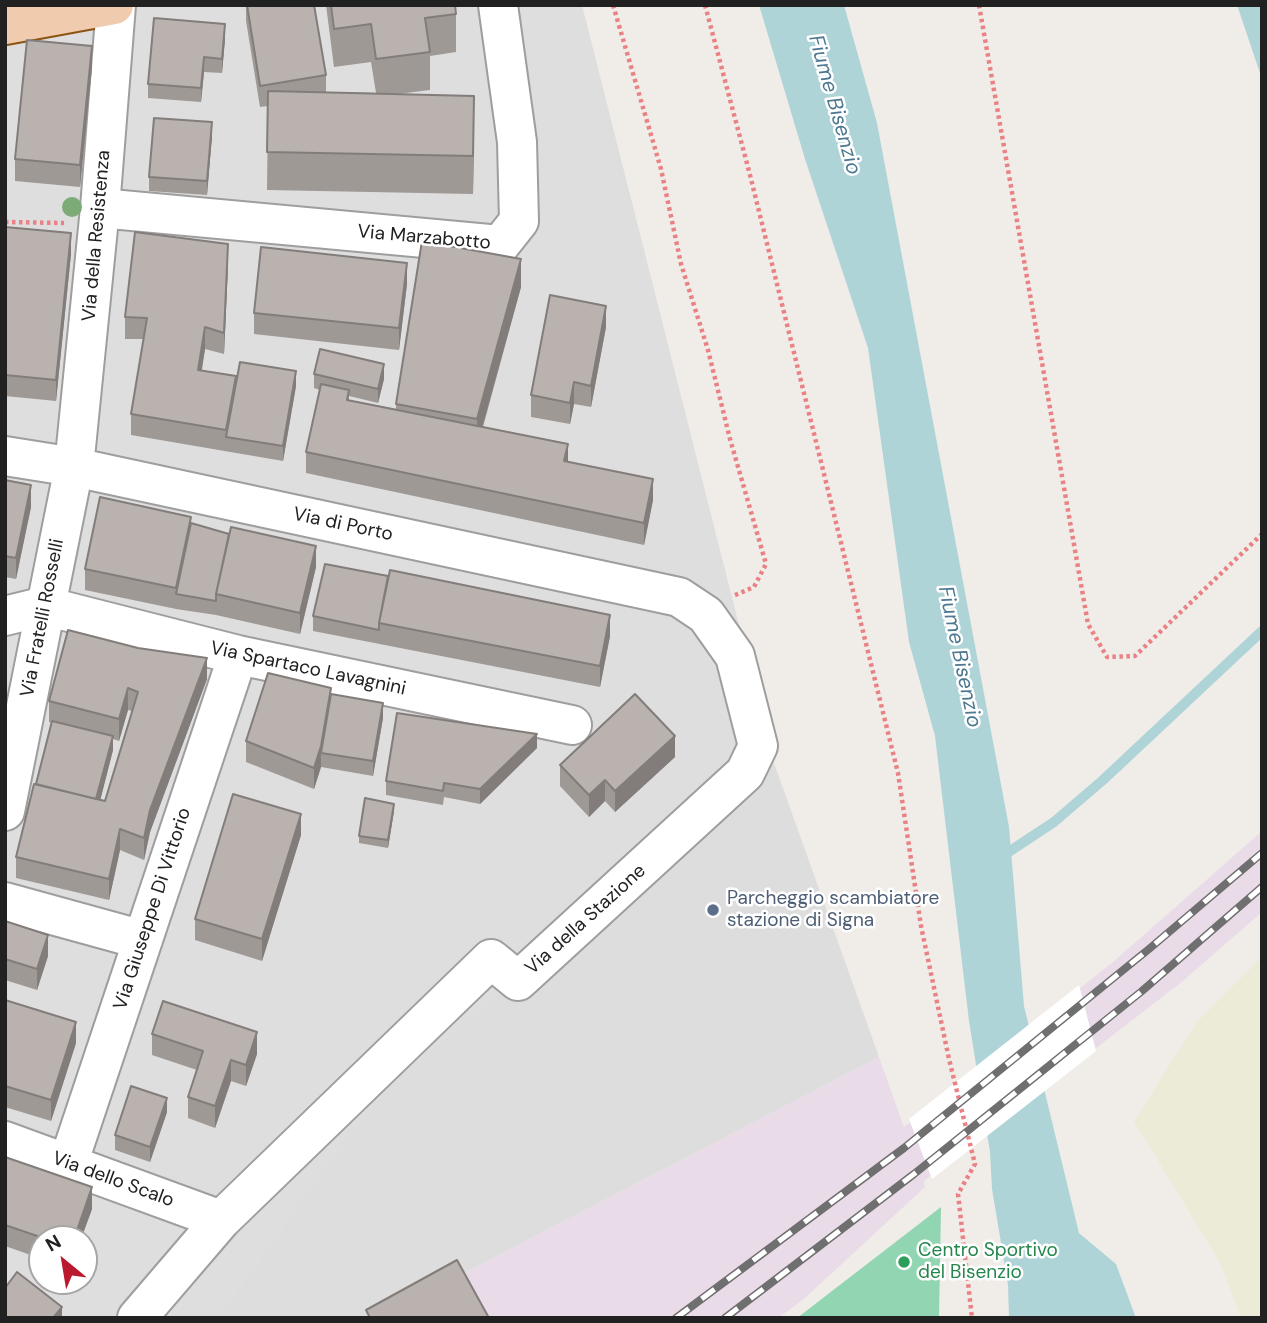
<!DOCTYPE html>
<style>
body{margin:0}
#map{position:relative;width:1267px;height:1323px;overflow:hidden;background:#f0ede9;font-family:"DM Sans",sans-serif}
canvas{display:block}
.frame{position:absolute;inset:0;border:7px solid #212121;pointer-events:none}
.north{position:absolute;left:28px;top:1225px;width:70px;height:70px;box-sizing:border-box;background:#fff;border:2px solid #a6a6a6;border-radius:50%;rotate:330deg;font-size:19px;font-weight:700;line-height:28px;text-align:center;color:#212121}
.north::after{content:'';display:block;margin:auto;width:24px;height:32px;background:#ba192e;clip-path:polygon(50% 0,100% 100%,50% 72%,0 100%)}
</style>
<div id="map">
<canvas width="1267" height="1323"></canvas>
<div class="frame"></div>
<div class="north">N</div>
</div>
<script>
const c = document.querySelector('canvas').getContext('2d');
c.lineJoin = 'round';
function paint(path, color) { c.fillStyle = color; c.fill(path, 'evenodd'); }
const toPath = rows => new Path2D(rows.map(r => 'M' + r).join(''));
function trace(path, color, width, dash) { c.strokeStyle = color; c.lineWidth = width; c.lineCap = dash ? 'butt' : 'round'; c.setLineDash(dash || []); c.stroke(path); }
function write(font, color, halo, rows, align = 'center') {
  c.font = font + ' "DM Sans",sans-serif'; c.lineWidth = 5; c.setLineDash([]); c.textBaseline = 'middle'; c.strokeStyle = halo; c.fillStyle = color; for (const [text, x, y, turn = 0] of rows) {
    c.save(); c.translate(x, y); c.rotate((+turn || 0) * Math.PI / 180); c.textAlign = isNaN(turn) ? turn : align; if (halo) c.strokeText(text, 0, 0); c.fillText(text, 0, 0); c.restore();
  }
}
const residential = toPath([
 [5,5,582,5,774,763,297,1209,215,1318,5,1318],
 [42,1239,84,1239,84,1281,42,1281]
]);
const industrial = toPath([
 [1262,831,1262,912,1183,981,924,1181,925,1187,804,1299,778,1318,378,1318,879,1057,904,1127,1113,962]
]);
const farmland = toPath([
 [1262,957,1262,1318,1241,1318,1220,1263,1134,1121,1197,1022]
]);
const pitch = toPath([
 [941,1207,939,1318,797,1318]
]);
const parking = toPath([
 [774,763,879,1057,378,1318,215,1318,389,1086]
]);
const water = toPath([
 [759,5,844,5,877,123,1009,827,1024,1006,1079,1233,1116,1264,1136,1318,1009,1318,1008,1285,992,1189,990,1152,969,1021,935,736,909,642,868,348,805,159],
 [1237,5,1262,5,1262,79]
]);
const pier = toPath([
 [1079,985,1096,1051,932,1179,909,1119]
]);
const stream = toPath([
 [1001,857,1054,822,1103,780,1262,631]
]);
const path = toPath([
 [613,5,661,169,681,264,708,350,730,439,766,564,754,587,733,596],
 [705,5,750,175,898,773,921,926,949,1059,975,1164,958,1194,972,1318],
 [979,5,1088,624,1107,657,1135,656,1262,534],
 [5,222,64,223]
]);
const minor = toPath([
 [100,208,500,245,519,221,517,142,498,5],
 [5,456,74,467,679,597,706,615,735,656,758,746,745,773,518,981,491,959,221,1220,137,1318],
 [5,616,45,606,238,655,572,725],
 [5,811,74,467,100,208,116,5],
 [5,902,143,940],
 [5,1141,221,1220],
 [68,1164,238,655]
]);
const major = toPath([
 [5,25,114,5]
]);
const rail = toPath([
 [676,1318,904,1148,1149,949,1262,853],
 [725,1318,914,1174,1142,991,1262,887]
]);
const trees = [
 [72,207]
];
const wall = toPath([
 [246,5,314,5,326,75,326,92,376,93,371,62,334,67,326,5,455,5,456,14,456,52,430,56,430,90,398,94,474,133,473,194,267,190,268,106,260,107,246,21],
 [225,39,222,73,204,72,201,102,148,98,148,84],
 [92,67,80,187,15,181,15,159],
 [212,136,207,195,149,191,149,177],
 [5,227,71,254,56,401,5,396],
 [228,265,224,354,205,349,202,370,236,383,296,386,283,461,131,435,131,414,144,339,125,339,125,317],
 [407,284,399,350,254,334,254,313],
 [521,287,483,427,568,461,653,500,644,545,306,473,306,452,320,390,314,388,314,374,384,379,378,403,349,396,349,400,396,409,396,404],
 [606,327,591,407,574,404,570,424,531,417,531,395],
 [5,480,31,507,16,579,5,577],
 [191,523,316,567,300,634,216,615,176,609,85,590,85,569],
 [313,616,610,636,600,687,313,631],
 [68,630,207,679,150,832,144,860,120,850,109,900,16,878,16,857,52,723,49,722,49,701],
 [128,710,132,711,105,801,100,800,113,750,113,739,119,741],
 [331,694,383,718,373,776,321,767,314,789,246,762,246,741],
 [537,748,480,804,444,797,443,805,386,795,386,781],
 [675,757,615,812,605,801,589,817,560,786,560,765],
 [394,811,388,848,359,843,359,836],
 [301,835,262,961,195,940,195,919],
 [5,921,48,956,37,990,5,980],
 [5,1000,76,1043,51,1121,5,1107],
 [152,1034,257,1054,246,1086,231,1081,215,1128,188,1118,188,1097,197,1070,152,1055],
 [167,1112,150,1162,115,1150,115,1135],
 [5,1157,92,1209,81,1239,42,1239,42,1259,5,1246]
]);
const shadedWall = toPath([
 [225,24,225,39,222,73,222,59],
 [92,46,92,67,80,187,80,165],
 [204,57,204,72,201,102,201,88],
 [474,96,474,133,473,194,473,156],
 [212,122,212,136,207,195,207,181],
 [71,233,71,254,56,401,56,380],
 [228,244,228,265,224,354,224,333],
 [521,259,521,287,477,446,477,419],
 [407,263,407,284,399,350,399,328],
 [606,306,606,327,591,407,591,386],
 [205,327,205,349,198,391,198,370],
 [384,364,384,379,378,403,378,389],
 [296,371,296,386,283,461,283,446],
 [574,382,574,404,570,424,570,403],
 [568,444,568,465,564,461],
 [653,479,653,500,644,545,644,523],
 [31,485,31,507,16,579,16,558],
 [191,517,191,538,176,594,176,609,176,588],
 [316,546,316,567,300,634,300,613],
 [610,615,610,636,600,687,600,666],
 [207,658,207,679,150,832,144,860,144,838,150,810],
 [128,688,128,710,119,741,119,719],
 [331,688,331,709,321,753,321,767,314,789,314,768],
 [383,703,383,718,373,776,373,761],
 [537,734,537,748,480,804,480,789],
 [113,736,113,750,95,821,95,806],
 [675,736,675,757,615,812,615,791],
 [605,780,605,801,589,817,589,795],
 [394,804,394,811,388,848,388,840],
 [301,814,301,835,262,961,262,939],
 [120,829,120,850,109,900,109,879],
 [48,935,48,956,37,990,37,969],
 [76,1022,76,1043,51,1121,51,1100],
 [257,1032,257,1054,246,1086,246,1065],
 [231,1060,231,1081,215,1128,215,1106],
 [167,1098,167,1112,150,1162,150,1147],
 [92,1187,92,1209,81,1239,74,1239],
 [62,1307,62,1318,53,1318]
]);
const building = toPath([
 [247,5,314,5,326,75,260,86,247,5],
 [331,5,455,5,456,14,425,18,430,52,376,59,371,24,334,29,331,5],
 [154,18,225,24,222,59,204,57,201,88,148,84,154,18],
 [27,40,92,46,80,165,15,159,27,40],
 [268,91,474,96,473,156,267,152,268,91],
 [154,118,212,122,207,181,149,177,154,118],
 [5,227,71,233,56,380,5,375,5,227],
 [135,232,228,244,224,333,205,327,198,370,236,376,226,430,131,414,147,318,125,317,135,232],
 [422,241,521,259,477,419,396,404,422,241],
 [261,247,407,263,399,328,254,313,261,247],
 [550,295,606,306,591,386,574,382,570,403,531,395,550,295],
 [320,349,384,364,378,389,314,374,320,349],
 [240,362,296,371,283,446,226,437,240,362],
 [321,384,349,390,347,400,568,444,564,461,653,479,644,523,306,452,321,384],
 [5,480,31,485,16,558,5,556,5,480],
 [100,497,191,517,176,588,85,569,100,497],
 [191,523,229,534,216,594,216,601,176,594,191,523],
 [231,527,316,546,300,613,216,594,231,527],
 [325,564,388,576,379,623,379,630,313,616,325,564],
 [390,570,610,615,600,666,379,623,390,570],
 [68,630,138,648,207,658,150,810,144,838,120,829,109,879,16,857,34,784,105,801,138,692,128,688,119,719,49,701,68,630],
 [268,673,331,688,321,746,314,768,246,741,268,673],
 [331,694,383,703,373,761,321,753,331,694],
 [635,694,675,736,615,791,605,780,589,795,560,765,635,694],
 [397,713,537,734,480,789,444,783,443,791,386,781,397,713],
 [52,721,113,736,96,799,36,784,52,721],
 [233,794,301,814,262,939,195,919,233,794],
 [365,798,394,804,388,840,359,836,365,798],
 [5,921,48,935,37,969,5,959,5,921],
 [5,1000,76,1022,51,1100,5,1086,5,1000],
 [163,1001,257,1032,246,1065,231,1060,215,1106,188,1097,203,1051,152,1034,163,1001],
 [131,1086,167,1098,150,1147,115,1135,131,1086],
 [5,1157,92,1187,74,1239,46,1239,5,1225,5,1157],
 [457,1260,489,1318,370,1318,366,1310,457,1260],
 [17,1272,62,1307,53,1318,5,1318,5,1288,17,1272]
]);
const markers = [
 [713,910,7,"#5c6f8a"],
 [904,1262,7,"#2e9e5b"]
];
const streetNames = [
 ["Via della Resistenza",97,236,-85],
 ["Via Marzabotto",424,238,5],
 ["Via di Porto",343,525,12],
 ["Via Fratelli Rosselli",43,618,-79],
 ["Via Spartaco Lavagnini",308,669,12],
 ["Via Giuseppe Di Vittorio",153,909,-72],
 ["Via della Stazione",586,920,-42],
 ["Via dello Scalo",113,1180,20]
];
const serviceNames = [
 ["Parcheggio scambiatore",727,899],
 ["stazione di Signa",727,921]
];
const leisureNames = [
 ["Centro Sportivo",918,1251],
 ["del Bisenzio",918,1273]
];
const waterNames = [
 ["Fiume Bisenzio",834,105,74],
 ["Fiume Bisenzio",959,657,78]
];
paint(residential, '#dfdedf');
paint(industrial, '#e9dce8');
paint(farmland, '#ecebd7');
paint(pitch, '#91d5b2');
paint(parking, '#ddd');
paint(water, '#afd4d8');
paint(pier, '#fff');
trace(stream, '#afd4d8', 10);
trace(minor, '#9e9e9e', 42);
trace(major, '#8c5413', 42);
trace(path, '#ea8184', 4.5, [3.5, 3.5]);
trace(minor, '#fff', 38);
trace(major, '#f1cbad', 38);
trace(rail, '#6f6f6f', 8);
trace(rail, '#fff', 5, [16]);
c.fillStyle = '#7cab77';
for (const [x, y] of trees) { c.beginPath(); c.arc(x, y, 10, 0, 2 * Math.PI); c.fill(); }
paint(wall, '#9f9996');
paint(shadedWall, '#827d7a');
paint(building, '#b9b2af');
trace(building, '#827d7a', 2);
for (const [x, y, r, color] of markers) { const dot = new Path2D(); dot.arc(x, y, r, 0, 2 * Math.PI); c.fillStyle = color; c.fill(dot); trace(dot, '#fff', 2.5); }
write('19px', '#212121', '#fff', streetNames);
write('19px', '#4e5e75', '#fff', serviceNames, 'left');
write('19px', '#27864d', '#fff', leisureNames, 'left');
write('italic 21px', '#4d7890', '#fff', waterNames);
</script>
